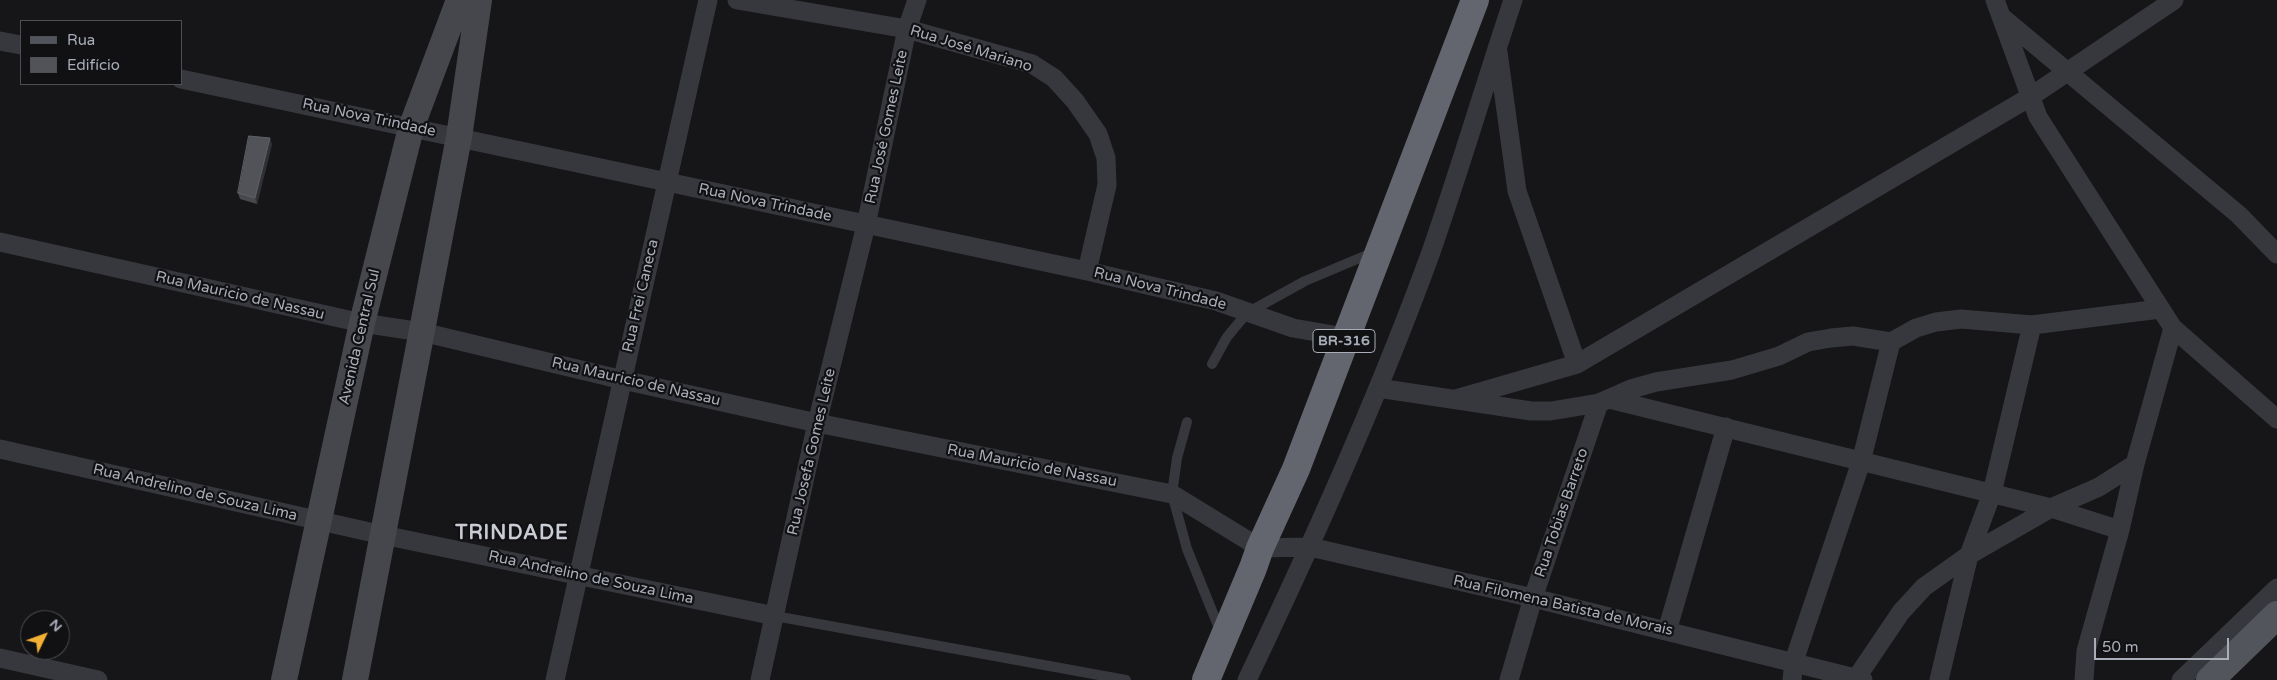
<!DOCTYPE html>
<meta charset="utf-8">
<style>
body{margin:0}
#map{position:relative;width:2277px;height:680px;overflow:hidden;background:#161618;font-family:"Varela Round",sans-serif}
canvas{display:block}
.legend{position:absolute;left:20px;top:20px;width:162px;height:65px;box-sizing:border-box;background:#111113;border:1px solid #4d4f55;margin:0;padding:6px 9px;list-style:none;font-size:15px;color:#a8adb8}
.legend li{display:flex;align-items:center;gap:10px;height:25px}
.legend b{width:25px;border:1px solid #4d4f55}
.north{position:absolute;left:20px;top:610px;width:50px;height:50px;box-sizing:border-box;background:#111113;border:1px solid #4d4f55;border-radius:50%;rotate:48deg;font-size:14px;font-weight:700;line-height:20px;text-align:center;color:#a8adb8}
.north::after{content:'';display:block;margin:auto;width:18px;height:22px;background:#f2b134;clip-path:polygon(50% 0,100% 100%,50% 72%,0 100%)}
.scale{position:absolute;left:2094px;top:638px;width:135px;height:22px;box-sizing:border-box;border:2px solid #a8adb8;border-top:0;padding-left:6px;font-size:15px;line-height:18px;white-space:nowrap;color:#a8adb8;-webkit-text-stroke:4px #111113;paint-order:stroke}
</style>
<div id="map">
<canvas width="2277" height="680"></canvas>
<ul class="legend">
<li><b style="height:6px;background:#53555c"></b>Rua</li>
<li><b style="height:14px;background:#525359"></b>Edifício</li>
</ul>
<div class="north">N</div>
<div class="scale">50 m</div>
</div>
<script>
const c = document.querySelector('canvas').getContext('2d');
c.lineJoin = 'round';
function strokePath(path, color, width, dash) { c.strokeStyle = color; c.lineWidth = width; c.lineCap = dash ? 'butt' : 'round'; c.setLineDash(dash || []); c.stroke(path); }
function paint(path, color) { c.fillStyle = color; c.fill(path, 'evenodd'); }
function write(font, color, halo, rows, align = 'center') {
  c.font = font + ' "Varela Round",sans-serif'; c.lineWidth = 4.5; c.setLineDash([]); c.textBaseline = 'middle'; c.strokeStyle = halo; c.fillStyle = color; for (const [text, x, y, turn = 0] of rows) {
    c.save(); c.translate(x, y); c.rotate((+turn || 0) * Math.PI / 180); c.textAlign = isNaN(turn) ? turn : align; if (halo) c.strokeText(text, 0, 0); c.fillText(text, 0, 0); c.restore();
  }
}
const lane = new Path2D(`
 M1212,364L1227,337L1247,313L1305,281L1374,252
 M1187,422L1177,458L1172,494L1187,549L1221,633
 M775,616L1126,680`);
const street = new Path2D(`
 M737,0L907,29L1032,64L1054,78L1075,101L1098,134L1106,158L1107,185L1087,271
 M1995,0L2038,117L2173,328L2277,419
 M2003,18L2239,215L2277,254
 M0,41L21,45
 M1498,52L1517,191L1577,364
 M181,79L1087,271L1216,301L1293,328L1345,337
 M0,242L362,323L422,332L623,380L817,423L1172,494L1260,548L1310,547L1533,598L1863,680
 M1378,388L1531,411H1551L1599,403L1631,389L1656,382L1732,370L1779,356L1808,342L1831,338L1853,336L1891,342L1916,328L1936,322L1961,319L2032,325L2160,309
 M1456,399L1577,364L2030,97L2174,0
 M1609,399L2051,508L2120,530
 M0,449L383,535L775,616
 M1667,631L1726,427
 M0,658L98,680
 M555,680L708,0
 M760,680L817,423L866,225L907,29L917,0
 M1247,680C1314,540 1378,398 1431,252C1460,169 1485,84 1513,0
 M1509,680L1533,598L1599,403
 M1792,680L1794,661L1861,462L1891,342
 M1855,680L1901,612L1924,587L1969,555L2051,508L2099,487L2135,464
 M1939,680L1969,555L1992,493L2032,325
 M2084,680L2086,651L2120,530L2135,464L2173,328
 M2181,680L2277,588`);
const secondary = new Path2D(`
 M284,680L362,323L411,128L459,0
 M355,680L459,137L479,0`);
const primary = new Path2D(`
 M2210,680L2277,615`);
const highway = new Path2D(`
 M1206,680L1253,568L1260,548L1296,469L1475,0`);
const wall = new Path2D(`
 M272,144L257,204L240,199L238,193Z`);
const shadedWall = new Path2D(`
 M270,138L272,144L257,204L255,198Z`);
const building = new Path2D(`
 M249,136L270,138L255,198L238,193Z`);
const shields = [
 [1344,341,62]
];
const shieldNames = [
 ["BR-316",1344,341]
];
const streetNames = [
 ["Rua José Mariano",971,49,17],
 ["Rua Nova Trindade",369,118,12],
 ["Rua José Gomes Leite",887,127,-78],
 ["Rua Nova Trindade",765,203,12],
 ["Rua Nova Trindade",1160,289,14],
 ["Rua Mauricio de Nassau",240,296,13],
 ["Rua Frei Caneca",641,296,-77],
 ["Avenida Central Sul",360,337,-77],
 ["Rua Mauricio de Nassau",636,382,13],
 ["Rua Josefa Gomes Leite",812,452,-77],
 ["Rua Mauricio de Nassau",1032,466,11],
 ["Rua Andrelino de Souza Lima",195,493,13],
 ["Rua Tobias Barreto",1562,513,-71],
 ["Rua Andrelino de Souza Lima",591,578,12],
 ["Rua Filomena Batista de Morais",1563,606,13]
];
const districtNames = [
 ["TRINDADE",512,534]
];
strokePath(lane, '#37383d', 10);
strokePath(street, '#37383d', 19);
strokePath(secondary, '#45474d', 26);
strokePath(primary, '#53555c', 28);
strokePath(highway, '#63666e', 28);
paint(wall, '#47494d');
paint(shadedWall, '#2f3033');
paint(building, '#525359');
strokePath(building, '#5f6168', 1);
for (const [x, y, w] of shields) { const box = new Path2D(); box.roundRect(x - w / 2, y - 11.5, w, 23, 4); c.fillStyle = '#111113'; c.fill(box); strokePath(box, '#a8adb8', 1); }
write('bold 14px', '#a8adb8', null, shieldNames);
write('15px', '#a8adb8', '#111113', streetNames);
c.letterSpacing = '1px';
write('bold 20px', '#c9ccd4', '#111113', districtNames);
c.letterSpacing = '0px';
</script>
